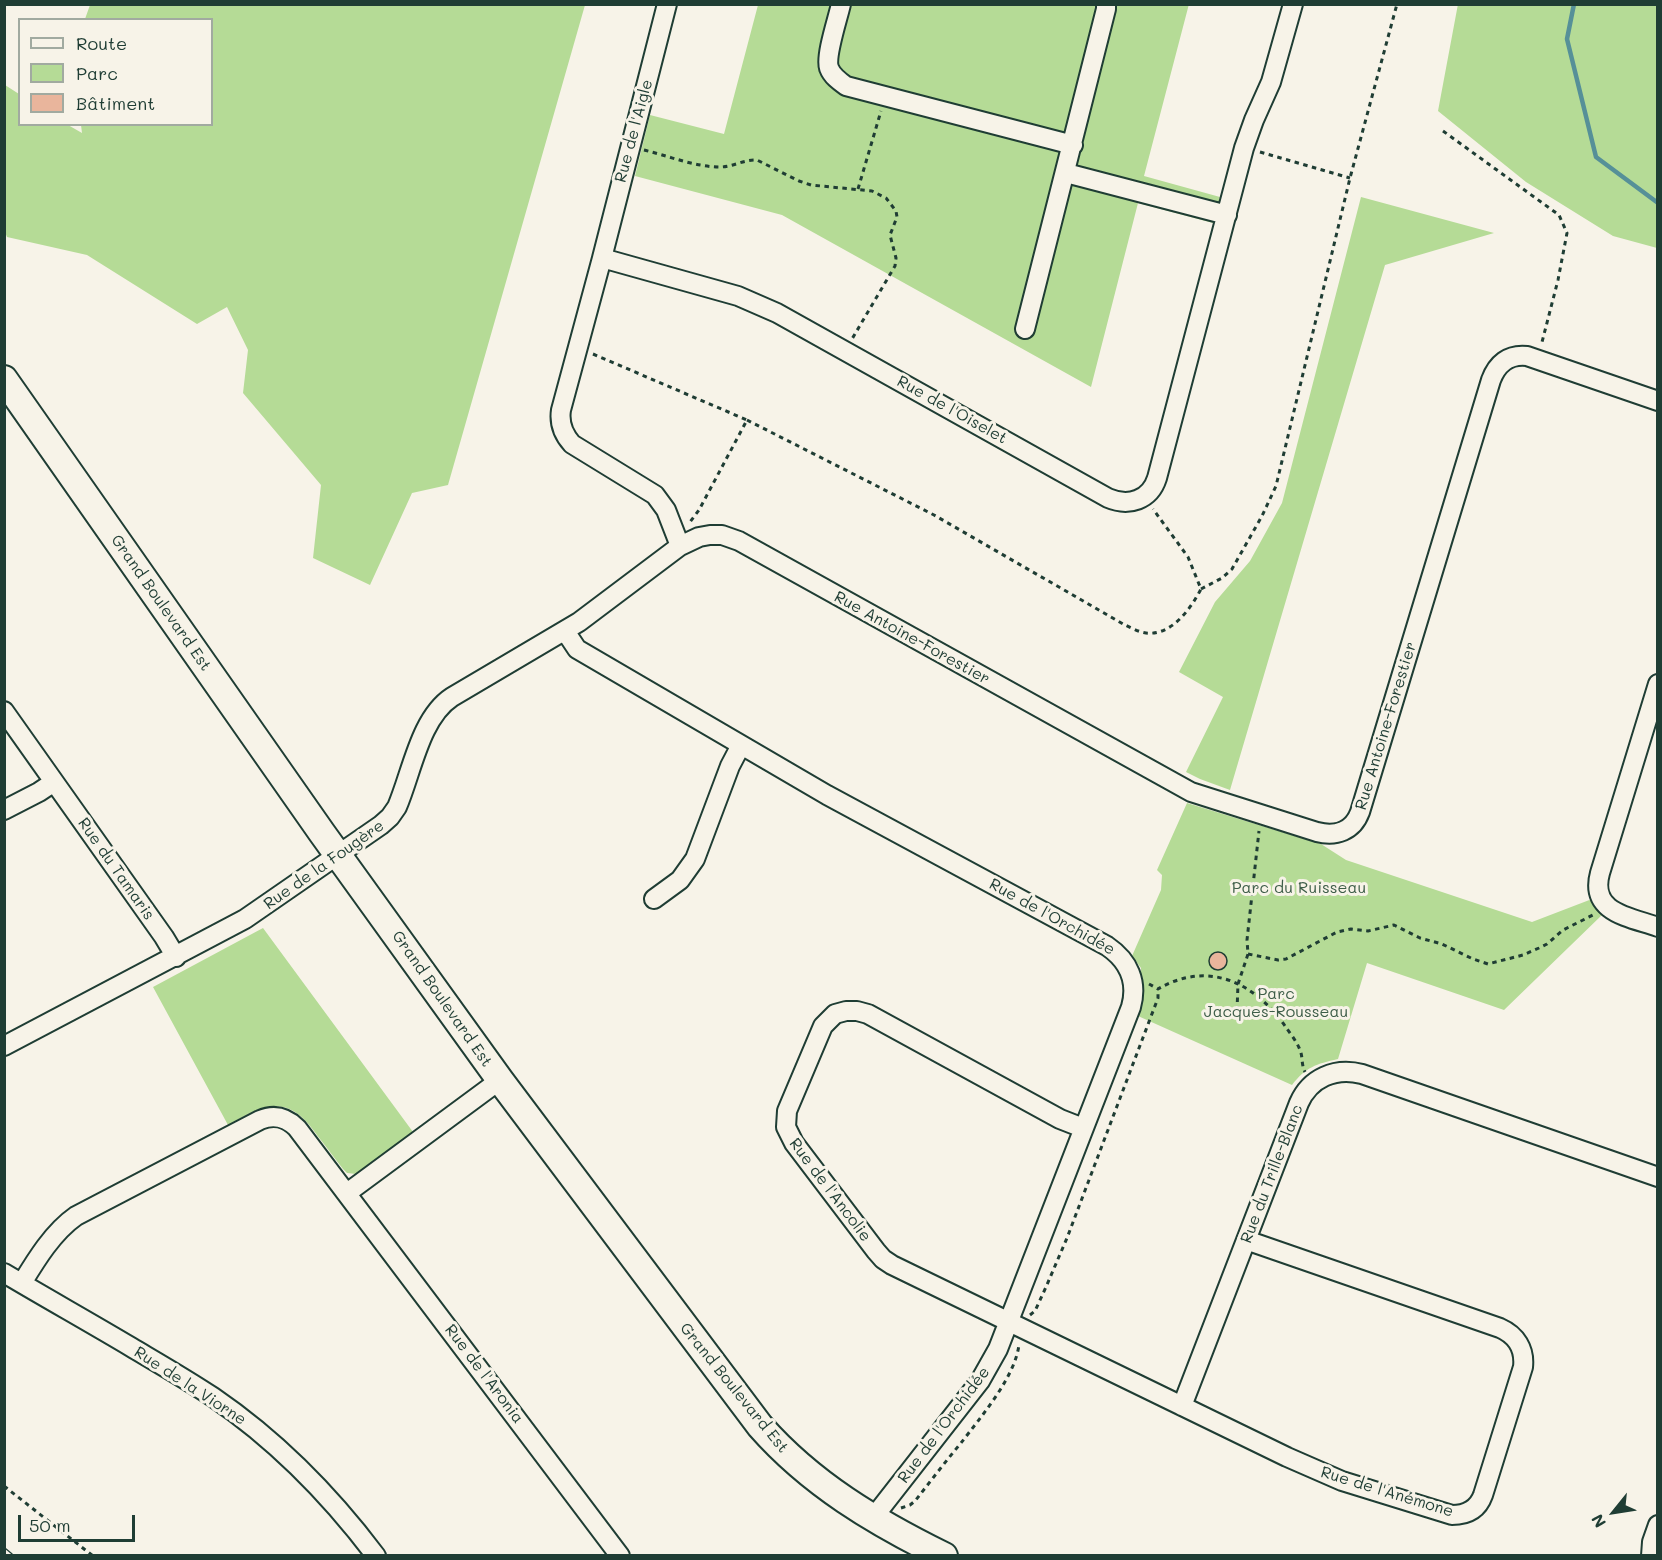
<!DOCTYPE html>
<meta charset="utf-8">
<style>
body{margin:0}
#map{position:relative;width:1662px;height:1560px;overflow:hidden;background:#f7f3e8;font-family:Mali,sans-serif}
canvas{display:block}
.frame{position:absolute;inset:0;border:6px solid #1f3d34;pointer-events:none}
.legend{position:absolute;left:18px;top:18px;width:195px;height:108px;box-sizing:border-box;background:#f7f3e8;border:2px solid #a1aaa0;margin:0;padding:8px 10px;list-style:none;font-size:18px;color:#1f3d34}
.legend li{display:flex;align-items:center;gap:12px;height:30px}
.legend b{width:30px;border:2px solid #a1aaa0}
.north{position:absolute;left:1584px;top:1482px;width:60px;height:60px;-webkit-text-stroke:4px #f7f3e8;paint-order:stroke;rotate:240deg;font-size:16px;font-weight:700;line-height:24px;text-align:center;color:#1f3d34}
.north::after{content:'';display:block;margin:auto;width:21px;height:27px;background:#1f3d34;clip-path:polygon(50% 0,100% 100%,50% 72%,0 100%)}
.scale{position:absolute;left:18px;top:1515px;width:117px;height:27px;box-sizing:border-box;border:3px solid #1f3d34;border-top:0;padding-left:8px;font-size:18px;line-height:21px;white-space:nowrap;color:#1f3d34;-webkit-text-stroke:4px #f7f3e8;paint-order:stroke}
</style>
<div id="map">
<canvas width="1662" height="1560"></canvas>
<div class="frame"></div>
<ul class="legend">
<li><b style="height:8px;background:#f7f3e8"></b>Route</li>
<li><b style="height:16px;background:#b5db96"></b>Parc</li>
<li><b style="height:16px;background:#e9b59c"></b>Bâtiment</li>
</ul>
<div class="north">N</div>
<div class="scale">50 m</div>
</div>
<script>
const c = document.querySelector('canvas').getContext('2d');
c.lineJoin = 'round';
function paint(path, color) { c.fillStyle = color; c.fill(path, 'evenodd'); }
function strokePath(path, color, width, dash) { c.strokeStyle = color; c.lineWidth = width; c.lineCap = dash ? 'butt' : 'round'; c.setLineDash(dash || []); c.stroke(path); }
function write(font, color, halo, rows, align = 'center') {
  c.font = font + ' Mali,sans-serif'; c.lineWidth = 6; c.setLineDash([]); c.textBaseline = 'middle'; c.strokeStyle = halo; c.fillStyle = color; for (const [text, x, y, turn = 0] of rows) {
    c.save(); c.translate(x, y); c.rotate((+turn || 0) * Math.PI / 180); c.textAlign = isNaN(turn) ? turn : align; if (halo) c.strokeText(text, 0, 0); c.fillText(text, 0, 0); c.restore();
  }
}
const green = new Path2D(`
 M1189,4L1144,176L1220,197L1213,223L1138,203L1091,387L782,215L635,176L650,115L724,134L758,5Z
 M1458,4L1657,5V248L1613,236L1526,182L1438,111Z
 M90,5H585L448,485L412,493L370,585L313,558L321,485L243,393L248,350L227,307L197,324L87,255L7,237L5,232V85L19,94L20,124L68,125L82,133L81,125L212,124V20L85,19Z
 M1361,197L1494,233L1385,265L1230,790L1200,779L1186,772L1223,697L1179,672L1215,602L1250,561L1282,503Z
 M1187,803L1321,844L1346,860L1532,922L1592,899L1602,915L1504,1010L1367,963L1338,1059C1316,1064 1306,1067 1292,1085L1138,1016L1141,987V968L1132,956L1161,890L1162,875L1157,870Z
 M263,928L413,1132L356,1174L347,1173L343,1169C335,1159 328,1149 320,1139C306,1120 293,1102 267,1107C253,1110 241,1118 228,1125L153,987Z`);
const stream = new Path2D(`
 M1574,4L1567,39L1596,157L1658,203`);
const building = new Path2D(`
 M1209 961a9 9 0 1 1 18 0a9 9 0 1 1-18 0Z`);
const path = new Path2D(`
 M1443,131L1559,215L1567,233L1558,280L1541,346
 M644,150C669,156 695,167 720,167C733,167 745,159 757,160L799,181L811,185L872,191L886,198L896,211L897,217L890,235L896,258L895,266L852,339
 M1260,152L1350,178
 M858,189L881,111
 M593,354L747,420L699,510L690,522
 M747,420L934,515L1123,624C1130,627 1138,632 1146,633C1172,636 1191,608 1201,589L1188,557L1153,509
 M1201,589L1222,578L1232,569L1262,516L1276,486L1350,178L1397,4
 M1248,954L1278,960L1286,959L1337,932L1351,929L1368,931L1394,925L1420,938L1442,944L1473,959L1488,964L1523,955L1539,948L1547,944L1563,930L1595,914
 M1149,984L1158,989C1208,960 1254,982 1285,1026C1290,1033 1297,1042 1300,1050C1303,1057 1301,1064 1305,1072
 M1237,1011L1238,984L1248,954L1247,940L1259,831
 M1030,1315L1035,1311L1046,1287L1067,1238L1158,998V989
 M4,1486L93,1556
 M901,1508L910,1505L915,1501C930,1482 945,1462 961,1443C980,1418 1016,1376 1019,1344`);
const street = new Path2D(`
 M841,4C838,18 825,56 829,68C832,76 839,81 846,86L1073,145
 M1066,173L1227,215
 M602,258L667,4
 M1025,329L1106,9V4
 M680,546L666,510L655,495L572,444C563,434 559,423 561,410L602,258L738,296L777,313L1108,498C1129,507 1150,500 1157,478L1244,148L1254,120L1271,82L1293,4
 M565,631L577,649L827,795L1107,946C1129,961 1138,982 1131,1007L998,1349L980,1381L873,1518
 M1658,684L1600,873C1589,913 1630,917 1658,927
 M4,711L164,937L176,957
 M4,810L39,792L54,782
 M654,899L680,880L695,859L730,766L741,745
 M4,1046L245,919L381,825L390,817L397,807C412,772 420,718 452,697L579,622L680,546L699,537L710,535H722L739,541L1191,792L1317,832C1336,837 1353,831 1360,812L1491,380C1497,364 1508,354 1527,356L1658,401
 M1083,1128L1060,1119L868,1014L857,1011H846L835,1014L823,1026L787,1111L786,1127L794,1143L876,1251L883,1259L892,1265L1287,1457L1342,1481L1452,1515C1467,1515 1478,1509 1483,1495L1523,1367C1525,1349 1516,1335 1500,1328L1246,1240
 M347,1193L500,1080
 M4,1273C46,1298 89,1322 131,1347C158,1363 186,1379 213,1397C276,1440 330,1495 376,1556
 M22,1283C36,1260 53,1232 76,1216L260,1120C274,1114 286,1117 297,1128L620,1556
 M1182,1406L1299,1103C1310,1078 1335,1067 1362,1074L1658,1177
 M1651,1556L1652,1542L1658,1525`);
const secondary = new Path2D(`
 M4,379L322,833L500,1080L760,1426C811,1484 875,1522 944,1556`);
const rail = new Path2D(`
 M4,1551L10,1556`);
const streetNames = [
 ["Rue de l'Aigle",634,131,-75],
 ["Rue de l'Oiselet",952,410,29],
 ["Grand Boulevard Est",161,603,55],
 ["Rue Antoine-Forestier",912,638,29],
 ["Rue Antoine-Forestier",1386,726,-73],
 ["Rue de la Fougère",324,865,-35],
 ["Rue du Tamaris",116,869,55],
 ["Rue de l'Orchidée",1052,917,29],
 ["Grand Boulevard Est",442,999,55],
 ["Rue du Trille-Blanc",1272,1174,-69],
 ["Rue de l'Ancolie",830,1190,53],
 ["Rue de l'Aronia",484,1374,53],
 ["Rue de la Viorne",190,1386,33],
 ["Grand Boulevard Est",734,1388,51],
 ["Rue de l'Orchidée",944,1425,-53],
 ["Rue de l'Anémone",1387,1492,17]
];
const parkNames = [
 ["Parc du Ruisseau",1299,888],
 ["Parc",1276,994],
 ["Jacques-Rousseau",1276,1012]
];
paint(green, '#b5db96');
strokePath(stream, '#569098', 4.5);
paint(building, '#e9b59c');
strokePath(building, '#1f3d34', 1.5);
strokePath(street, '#1f3d34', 22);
strokePath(secondary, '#1f3d34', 30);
strokePath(path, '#1f3d34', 3, [4.5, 4.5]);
strokePath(street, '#f7f3e8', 18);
strokePath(secondary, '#f7f3e8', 26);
strokePath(rail, '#1f3d34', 7);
strokePath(rail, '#f7f3e8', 4.5, [14]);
write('16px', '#1f3d34', '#f7f3e8', streetNames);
write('16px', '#3d5d48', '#f7f3e8', parkNames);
</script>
